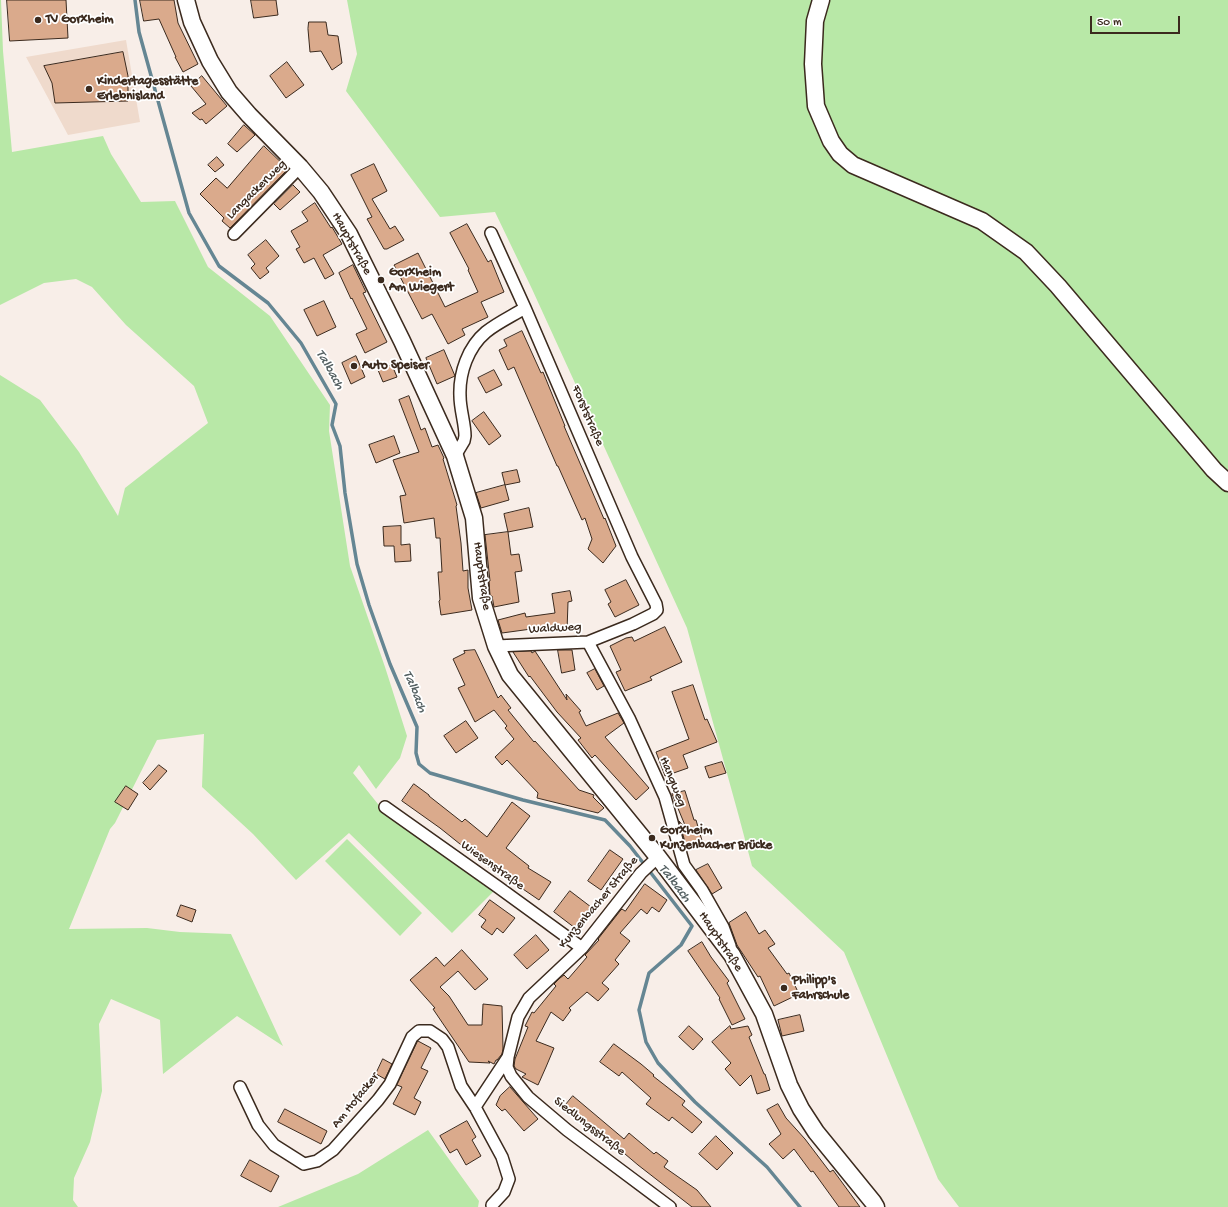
<!DOCTYPE html>
<meta charset="utf-8">
<style>
body{margin:0}
#map{position:relative;width:1228px;height:1207px;overflow:hidden;background:#f8eee8;font-family:"Gochi Hand",sans-serif}
canvas{display:block}
.scale{position:absolute;left:1090px;top:16px;width:90px;height:18px;box-sizing:border-box;border:2px solid #3b2a1e;border-top:0;padding-left:5px;font-size:12px;line-height:14px;white-space:nowrap;color:#3b2a1e;-webkit-text-stroke:3px #fff;paint-order:stroke}
</style>
<div id="map">
<canvas width="1228" height="1207"></canvas>
<div class="scale">50 m</div>
</div>
<script>
const c = document.querySelector('canvas').getContext('2d');
c.lineJoin = 'round';
function paint(path, color) { c.fillStyle = color; c.fill(path, 'evenodd'); }
function strokePath(path, color, width, dash) { c.strokeStyle = color; c.lineWidth = width; c.lineCap = dash ? 'butt' : 'round'; c.setLineDash(dash || []); c.stroke(path); }
function write(font, color, halo, rows, align = 'center') {
  c.font = font + ' "Gochi Hand",sans-serif'; c.lineWidth = 3.5; c.setLineDash([]); c.textBaseline = 'middle'; c.strokeStyle = halo; c.fillStyle = color; for (const [text, x, y, turn = 0] of rows) {
    c.save(); c.translate(x, y); c.rotate((+turn || 0) * Math.PI / 180); c.textAlign = isNaN(turn) ? turn : align; if (halo) c.strokeText(text, 0, 0); c.fillText(text, 0, 0); c.restore();
  }
}
const built = new Path2D(`
 M126,40L140,122L68,135L26,57Z`);
const green = new Path2D(`
 M0,0H1L3,51L12,152L103,136L111,154L141,202L175,201L208,267L270,316L330,405L329,431L350,566L385,667L407,736L400,758L376,789L359,765L353,773L386,814L494,891L452,933L349,833L296,880L253,834L202,787L204,734L157,740L115,823L110,829L69,929L147,928L180,932L231,934L283,1046L237,1016L163,1074L160,1020L111,999L99,1024L102,1091L90,1142L74,1178L73,1200L78,1207H0V375L40,400L79,452L118,516L125,488L208,423L194,386L126,325L92,287L76,279L44,283L0,305Z
 M347,0H1228V1207H959L938,1179L844,952L752,866L739,817L687,628L532,289L495,212L440,217L346,91L357,54Z
 M347,839L422,913L400,936L325,861Z
 M428,1130L479,1201L478,1207H278L358,1174Z`);
const stream = new Path2D(`
 M135,0L139,32L189,213L219,266L268,303L301,343L336,404L332,425L340,446L345,493L357,564L369,605L390,664L417,727L416,753L419,764L430,773L523,800L605,820L630,846L692,926L681,945L649,973L639,1010L646,1042L658,1063L695,1102L767,1167L800,1207`);
const building = new Path2D(`
 M7,0H66L68,38L10,41Z
 M140,0H174L178,23L198,64L183,72L175,57H176L159,19L144,21Z
 M251,0H276L278,15L254,18Z
 M309,22H326L328,35L338,36L342,63L332,70L321,51L310,52L308,29Z
 M123,52L128,76V101L55,103L52,83L44,66Z
 M287,62L304,85L286,98L270,76Z
 M202,76L227,106L206,124L202,119L200,120L192,113L206,104L191,86Z
 M244,125L255,135L237,152L228,144Z
 M264,146L288,169L230,228L222,221L224,218L200,194L216,178L227,188Z
 M217,157L224,165L215,172L208,165Z
 M374,164L387,191L372,199L390,229L395,226L404,240L387,249H384L367,219L372,217L351,175Z
 M293,185L300,192L280,210L274,204Z
 M315,203L331,228L332,227L342,244L323,255L334,274L325,279L314,258L304,263L296,249L300,247L291,231L308,221L302,212Z
 M467,224L488,262L491,260L504,292L481,302L488,317L462,329L465,335L448,344L432,314L422,319L394,265L418,253L445,307L478,292L468,270L469,269L450,233Z
 M266,240L279,256L266,268L269,272L260,279L251,268L255,264L248,255Z
 M353,265L366,292L363,293L387,342L365,353L356,334L367,329L352,298L351,299L339,273Z
 M324,301L336,327L317,336L304,310Z
 M522,331L541,373L543,372L565,426H564L604,519L605,518L616,546L603,563L588,549L592,539L585,518L582,520L558,466H557L514,367L508,370L499,350L507,346L504,340Z
 M444,350L455,376L437,384L426,358Z
 M356,356L365,377L351,384L342,363Z
 M392,365L397,377L383,382L378,370Z
 M494,370L502,385L486,393L478,378Z
 M409,396L421,430L425,428L432,447L438,445L444,458L443,459L457,505L456,506L461,543L463,571L468,570V588L472,610L441,615L439,601L440,600L438,572H442L440,538H436L434,518L404,523L400,496L406,495L393,460L419,452L399,400Z
 M484,412L501,436L489,445L472,421Z
 M394,436L400,453L376,463L369,445Z
 M517,470L520,482L505,485L502,473Z
 M505,485L509,500L481,508L476,493Z
 M529,508L533,527L508,532L504,514Z
 M401,526V545L410,544L411,561L395,562L394,546H384L383,527Z
 M508,532L511,555L519,554L522,571L515,572L519,602L494,607L492,596H490L489,581H490L485,535Z
 M626,580L639,605L615,617L608,604L611,602L605,590Z
 M570,591L572,601L568,602L567,631H546V627L502,633L498,620L525,613L526,617L555,613L552,594Z
 M665,627L682,662L650,677L652,680L625,691L616,672L621,670L610,646L626,638L632,637L634,641Z
 M475,650L498,698L501,695L511,708L508,710L534,742L535,741L579,790L594,795L593,797L604,808L598,813L537,798L538,793L507,760L502,765L495,757L514,739L505,728L507,726L494,710L475,722L458,688L465,685L453,659L465,653L464,651Z
 M558,650H572L575,670L562,673Z
 M531,651L532,653L535,651L567,700L566,694L581,711L579,712L586,726L618,713L624,723L605,737L649,788L636,800L595,755L592,758L578,740L581,738L557,712L530,676L529,677L513,652Z
 M595,669L604,686L597,690L587,673Z
 M693,685L705,720L707,719L717,742L683,755L688,768L665,776L656,752L689,739L672,692Z
 M466,721L478,738L456,753L444,736Z
 M722,762L726,773L709,778L705,767Z
 M159,765L167,771L150,790L143,783Z
 M414,784L429,795V796L462,822L465,819L487,837L512,802L530,816L506,848L529,866L528,868L551,882L539,900L520,887L492,865L490,868L440,828L402,801Z
 M126,786L138,794L128,810L115,802Z
 M685,791L694,820H696L703,844L687,849L679,821L687,830L672,794Z
 M610,850L623,859L601,890L588,881Z
 M708,864L722,888L712,894L696,870Z
 M645,884L667,900L659,912L652,907L647,914L641,909L620,933L630,941L615,960L619,964L602,983L609,989L598,1001L587,992L569,1008L571,1010L563,1021L551,1012L536,1041L554,1048L546,1067L538,1085L522,1077L526,1074L516,1069L514,1066L515,1059L528,1027L525,1026L532,1012L534,1013L556,986L554,984L560,978L564,975L568,979L587,957L585,955L599,940L598,939L620,911L622,909L625,911Z
 M570,891L591,907L575,928L554,912Z
 M490,900L515,918L503,933L497,928L492,935L481,927L486,920L479,915Z
 M181,905L196,910L192,922L177,916Z
 M746,912L759,934L765,930L775,944L768,948L787,974L789,973L799,994L774,1006L760,976L758,977L737,945L729,923Z
 M536,935L549,950L527,969L514,955Z
 M702,942L711,957L729,981L727,983L745,1019L732,1025L719,999L720,998L688,951Z
 M462,950L488,979L475,990L458,971L440,987L449,996L468,1025H482L483,1004L502,1006L503,1049L502,1054L497,1060H496L494,1064L488,1061L490,1063L469,1062L433,1009L435,1008L410,980L436,957L444,966Z
 M800,1015L804,1031L782,1036L778,1020Z
 M689,1026L703,1039L693,1050L679,1037Z
 M730,1026L731,1029L748,1026L752,1035L749,1037L764,1074H765L770,1090L757,1094L751,1075L740,1086L725,1069L731,1063L712,1042Z
 M418,1041L431,1048L421,1068L428,1071L414,1098L421,1102L415,1115L393,1104L402,1087L397,1085Z
 M614,1044L641,1064L654,1075L653,1076L685,1101L682,1105L702,1122L692,1133L672,1117L669,1121L646,1104L651,1098L622,1072L619,1076L600,1062Z
 M383,1059L392,1064L385,1079L376,1074Z
 M510,1087L538,1119L524,1131L505,1109L502,1111L496,1105L500,1096Z
 M573,1096L624,1139L629,1133L654,1154L656,1152L668,1161L664,1167L697,1190L711,1207H692L638,1165L605,1137L604,1138L579,1117L578,1118L564,1107Z
 M778,1104L786,1118L805,1139L830,1172L833,1170L860,1207H839L813,1171L811,1172L794,1149L783,1159L769,1144L781,1134L767,1110Z
 M285,1109L327,1131L321,1144L278,1122Z
 M467,1121L476,1137L472,1140L481,1156L466,1165L457,1149L450,1153L440,1136Z
 M716,1136L733,1153L717,1170L699,1154Z
 M250,1160L279,1176L271,1192L241,1176Z`);
const street = new Path2D(`
 M491,233L525,308L632,557L656,604L657,610L653,614L633,624L588,642L496,646
 M234,234L300,167
 M455,456L464,441L465,436C465,423 460,410 460,396C459,373 468,347 486,332C497,323 512,316 525,308
 M588,642L629,718L665,797L684,865L702,890L723,927L730,946
 M385,807L498,887L582,948
 M508,1057L507,1067L511,1076L528,1097L567,1130L670,1207
 M240,1087L258,1125L274,1145L304,1164L317,1161L333,1150L378,1100L390,1084L412,1037L419,1031H430L442,1039L448,1047L461,1086L475,1107L502,1157L509,1179L504,1192L492,1205
 M475,1107L508,1057L518,1017L529,998L582,948L641,873L658,857`);
const secondary = new Path2D(`
 M186,0L192,22L210,61L229,92L249,115L300,167L321,192L349,234L402,341L455,456L474,518L481,598L496,646L510,675L658,857L732,955L764,1014L789,1085L801,1109L816,1132L873,1202L876,1207
 M821,0L815,21L813,64L816,106L831,141L840,154L853,165L982,221L1026,252L1058,286L1214,470L1228,483`);
const markers = [
 [38,20,4,"#3b2a1e"],
 [89,89,4,"#3b2a1e"],
 [381,280,4,"#3b2a1e"],
 [354,366,4,"#3b2a1e"],
 [652,838,4,"#3b2a1e"],
 [784,988,4,"#3b2a1e"]
];
const poiNames = [
 ["TV Gorxheim",46,20],
 ["Kindertagesstätte",97,82],
 ["Erlebnisland",97,97],
 ["Gorxheim",389,273],
 ["Am Wiegert",389,288],
 ["Auto Speiser",362,366],
 ["Gorxheim",660,831],
 ["Kunzenbacher Brücke",660,846],
 ["Philipp's",792,981],
 ["Fahrschule",792,996]
];
const streetNames = [
 ["Langackerweg",257,190,-45],
 ["Hauptstraße",351,244,61],
 ["Forststraße",587,416,67],
 ["Hauptstraße",481,576,82],
 ["Waldweg",555,629,-3],
 ["Hangweg",672,782,68],
 ["Wiesenstraße",492,866,36],
 ["Kunzenbacher Straße",599,903,-50],
 ["Hauptstraße",720,942,56],
 ["Am Hofacker",356,1101,-51],
 ["Siedlungsstraße",589,1127,38]
];
const waterNames = [
 ["Talbach",329,370,60],
 ["Talbach",414,692,68],
 ["Talbach",674,884,52]
];
paint(built, '#efdacc');
paint(green, '#b8e8a7');
strokePath(stream, '#658693', 3.5);
paint(building, '#daaa8c');
strokePath(building, '#3b2a1e', 1);
strokePath(street, '#3b2a1e', 14);
strokePath(secondary, '#3b2a1e', 19);
strokePath(street, '#fff', 11);
strokePath(secondary, '#fff', 16);
for (const [x, y, r, color] of markers) { const dot = new Path2D(); dot.arc(x, y, r, 0, 2 * Math.PI); c.fillStyle = color; c.fill(dot); strokePath(dot, '#fff', 1.5); }
write('bold 13px', '#3b2a1e', '#fff', poiNames, 'left');
write('13px', '#3b2a1e', '#fff', streetNames);
write('italic 14px', '#546062', '#fff', waterNames);
</script>
